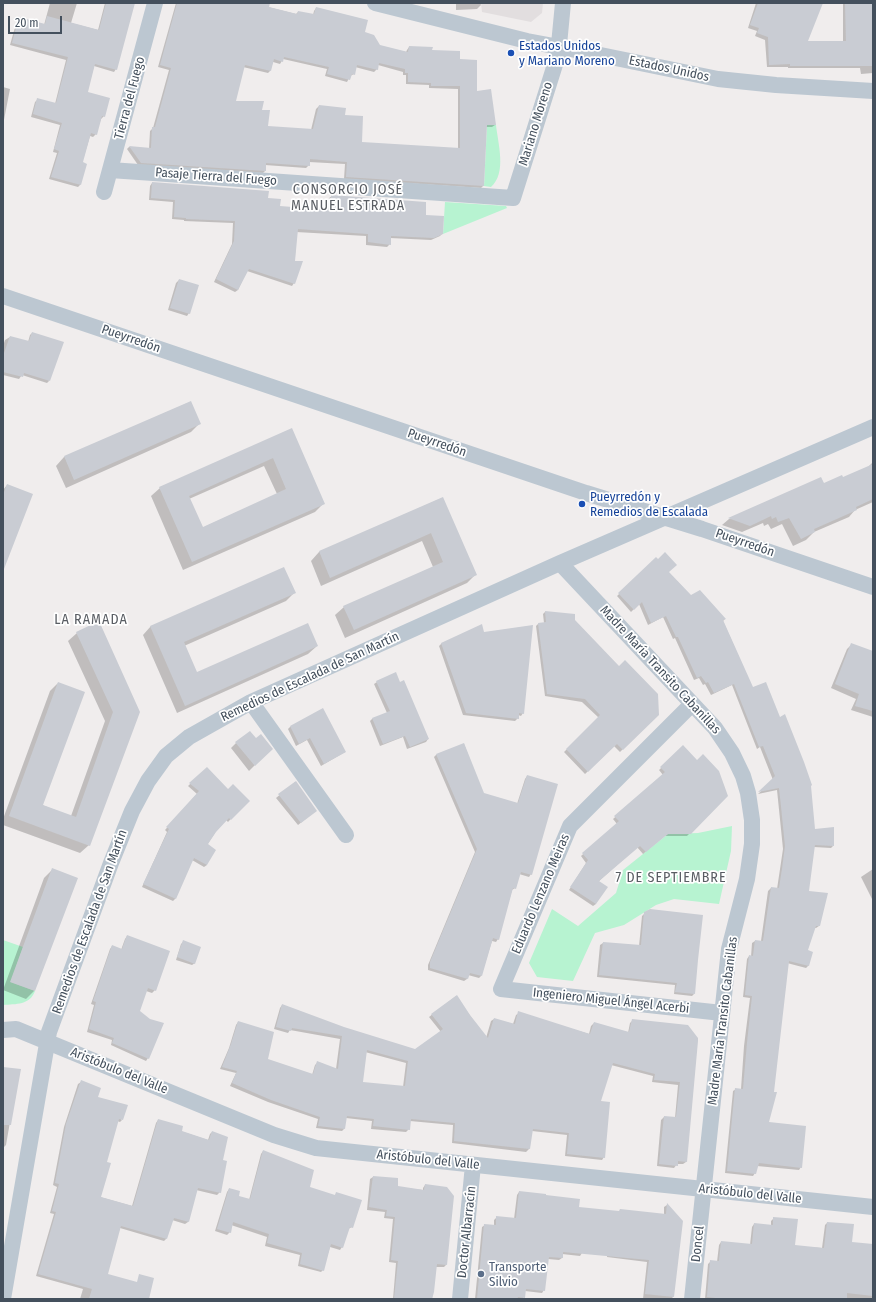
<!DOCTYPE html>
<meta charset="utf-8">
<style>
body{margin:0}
#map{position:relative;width:876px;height:1302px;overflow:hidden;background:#f0eded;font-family:"Fira Sans Condensed",sans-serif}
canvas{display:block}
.frame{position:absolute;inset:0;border:4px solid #44505d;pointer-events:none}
.scale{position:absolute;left:8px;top:16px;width:54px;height:18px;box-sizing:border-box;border:2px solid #44505d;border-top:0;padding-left:5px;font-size:12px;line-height:14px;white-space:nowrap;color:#44505d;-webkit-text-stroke:3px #fff;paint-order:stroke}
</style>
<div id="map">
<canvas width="876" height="1302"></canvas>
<div class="frame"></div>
<div class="scale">20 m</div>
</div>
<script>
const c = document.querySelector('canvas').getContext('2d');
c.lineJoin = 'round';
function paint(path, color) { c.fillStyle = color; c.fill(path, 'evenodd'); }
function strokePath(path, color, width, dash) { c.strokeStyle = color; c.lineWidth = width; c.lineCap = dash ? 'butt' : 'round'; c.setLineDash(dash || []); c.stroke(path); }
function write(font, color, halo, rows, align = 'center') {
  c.font = font + ' "Fira Sans Condensed",sans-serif'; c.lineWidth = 3.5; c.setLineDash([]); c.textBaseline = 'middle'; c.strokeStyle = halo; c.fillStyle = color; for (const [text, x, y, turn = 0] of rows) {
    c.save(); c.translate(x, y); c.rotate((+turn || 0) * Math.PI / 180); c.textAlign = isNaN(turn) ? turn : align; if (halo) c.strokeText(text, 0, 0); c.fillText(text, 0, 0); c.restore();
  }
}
const education = new Path2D(`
 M481,3H543L542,13L531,22L482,12Z`);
const green = new Path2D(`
 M487,125H496C498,144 507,173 491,187L484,186Z
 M445,202L506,206L507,208L443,234Z
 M732,826L731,851L719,904L674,899L656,905L624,925L595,933L573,981L537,977L529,963L552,909L578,926L616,893L623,870L668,834L698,833Z
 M3,940L23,947L11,982L35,991C30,1005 16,1004 3,1005Z`);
const shadow = new Path2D(`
 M50,3H77L71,23L98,30L105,3H134L116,69L114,72L94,66L87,92L104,116L101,119L96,134L93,137L90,136L82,163L86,164L80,185L78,187L49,179L57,153L53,152L60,125L31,117L35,102L38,99L55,104L66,60L10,45L17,20L19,18L44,25Z
 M176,3H269L268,7L296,14L298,12L313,15L314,11L316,8L364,32L379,46L406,52L407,50L409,47L431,51L459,60L495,125L492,127H486L483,186L481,188L344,179L345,164L309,162V165L306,168L265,165V171L263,173L138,165L127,149L129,147L149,149L150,131L153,128L169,70L158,67ZM283,59L327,69L325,76L347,82L350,76L354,74L355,67L374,72L377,69L378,65L403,72V75H406V84L429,85V88L458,89V149L360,143L344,116L319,106L316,109L311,130L267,127L260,111L234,102L243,67L268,73L270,71L273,62L280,64Z
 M456,3H480L481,5L477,9L456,10Z
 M756,3H822L807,42H843V3H873V73L861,74L860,68H788V67H767L765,40L755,36L757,31L748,28Z
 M3,87L10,89L3,125Z
 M152,183L267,199L279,207L316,210V205L319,203L329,204V198L332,196L425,216L442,234L440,236L431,240L390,238V244L387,247L366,245V236L296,232L294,283L292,286L247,271L238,290L235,292L214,282L232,244L233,223L184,221V220L172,219L173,202L149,200L150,186Z
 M179,280L189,313L187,316L168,310L176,283Z
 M32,333L49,381L47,383L22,375L19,379L3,375V346L5,340L10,337L28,342L30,335Z
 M190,402L199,424L191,432L66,488L56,466L64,457Z
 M291,430L323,504L315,512L183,570L151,496L160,488ZM264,466L277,494L202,528L189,499Z
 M873,462V502L855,510L849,517L814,532L806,540L793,546L782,524L771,529L768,524L764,526L763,523L742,532L722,525L729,519L821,478L824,485L842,479L867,468Z
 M7,485L31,494L3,570V490Z
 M442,498L476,574L467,583L345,638L335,615L344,607L433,567L422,541L321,586L311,561L319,552Z
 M656,559L691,596L725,619L723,621L815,830L833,846L831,848L814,847L808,892L819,926L816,928H814L806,951L809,965L806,968L787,963L768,1123L801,1167L799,1170L757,1166L755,1173L753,1176L725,1173L733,1091L736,1089H741L744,1046L750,998L743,997L747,959L749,956L751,957L752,943L755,941H761L768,891L771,888L777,889L783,849L777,790L758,794L773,780L760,747L757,749L732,685L711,695L705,684L703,685L699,678L694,680L675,638L673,639L663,617L648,625L639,604L631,612L617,596Z
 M294,593L286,601L184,646L196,673L317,646L308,654L177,713L143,635L151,626Z
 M545,612L574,615V620L658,714L620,752L614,746L585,774L564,752L599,718L582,702L545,696L536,626L538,624L544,623L543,614Z
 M77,633L139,712L89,845L80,853L3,825V819L50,691L58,683L42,805L71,816L105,721L68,641Z
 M483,633L523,713L521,716L518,715V718L515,721L463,715L439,646L442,643Z
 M852,644L873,652V717L851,710L856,699L831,688L847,649Z
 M377,682L428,739L426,742L407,749L403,737L380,746L370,721L372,719L387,713L374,684Z
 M322,710L345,752L321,766L307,740L296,746L288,729L290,727Z
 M236,743L271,749L249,771L231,748Z
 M464,744L483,794L517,804L525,779L527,776L531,874L529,877L519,874L515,888L512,890L498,939L496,942L492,941L481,976L479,978L468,975L467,979L464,981L428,970V965L475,852L434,757L436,755Z
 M683,747L727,796L687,836H664L643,854L637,847L598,882L596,904L593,906L569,890L586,863L581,856L617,824L613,819L663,775L659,770Z
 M207,768L228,790L248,801L228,822L226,820L216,831L207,845V865L204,867L192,860L175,899L173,901L142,887L167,832L165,830L197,794L188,786Z
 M295,782L313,813L298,825L276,798Z
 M873,869V901L861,877Z
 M52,870L76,878L34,991L26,999L3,990L44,878Z
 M645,913L694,994L692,996L674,994L675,985L597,977L600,945L603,943L639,946L642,916Z
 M127,936L155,990L152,993L146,991L138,1011L148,1058L146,1061L111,1045L112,1040L87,1032L94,1005L91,1004L110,949L112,946L121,950L125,939Z
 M184,941L195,963L192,965L176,960L181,944Z
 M456,996L486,1038L491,1021L494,1019L513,1024L516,1015L519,1013L589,1034L591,1026L594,1023L628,1033L630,1023L633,1020L687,1026L686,1162L683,1164H677L674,1168L657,1166L661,1120L664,1117L675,1118L678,1085L652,1082L653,1076L611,1065L600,1102L604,1157L602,1160L565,1156L567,1135L532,1131L529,1149L526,1152L452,1143L453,1125L410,1121L409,1129L406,1132L371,1129L372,1121L346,1118L344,1129L342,1131L316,1128L318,1119L268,1102L230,1086L236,1073L220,1069L229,1048L236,1025L238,1022L266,1060L312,1075L315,1065L318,1062L336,1069L340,1039L290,1030L288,1033L274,1029L280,1008L282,1005L343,1028L415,1050L441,1032L429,1017ZM365,1052L406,1063L403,1087L362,1083Z
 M3,1068L19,1070L6,1145L3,1148Z
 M81,1082L122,1120L120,1122L117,1121L106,1163L100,1197L132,1206L156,1123L158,1120L180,1131L208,1140L210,1134L212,1132L222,1161L220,1192L217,1195L196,1190L188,1222L185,1224L172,1220L166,1239L164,1241L120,1228L106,1275L120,1299H80L83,1289L36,1276L54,1214L50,1213L57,1187L53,1185L64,1127L78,1084Z
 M263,1151L308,1188L334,1196L337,1193L352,1227L348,1229L342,1247L340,1250L330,1247L323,1270L321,1272L298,1266L300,1255L265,1246L267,1237L231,1225L230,1232L227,1235L215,1231L227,1192L229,1189L238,1197L249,1200L261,1154Z
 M373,1177L396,1187L423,1190V1188L425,1185L446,1265L444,1267H435L432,1299H393L396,1263L389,1262L393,1219L384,1218L385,1212L367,1210L370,1179Z
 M519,1192L582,1253L580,1256L562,1254V1258L559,1260L548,1259L544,1290L542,1293L525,1291L524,1297L522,1299H475L482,1227L485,1225L494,1226V1220L497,1217L514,1219L517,1195Z
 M667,1205L682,1222L673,1297L671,1299H643L647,1262L607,1257L610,1214H664V1207Z
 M774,1218L794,1246L822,1248L825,1225L827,1223L851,1243L873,1245V1299H705L708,1264L711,1261L717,1262L719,1245L721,1242L750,1245L752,1227L754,1224L771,1226V1221Z`);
const building = new Path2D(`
 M106,3H135L117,70L95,64L88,92L110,98L105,117L102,116L97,135L91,133L83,162L87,164L81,185L51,177L59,151L54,149L62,123L33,114L37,98L56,103L68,57L12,43L19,17L45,24L47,16L99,30Z
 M177,3H270L269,7L297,14L298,11L314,14L316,7L368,20L365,32L374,35L380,45L408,52L409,46L433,47L432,50L460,51V59L477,60V91L491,89L496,125H487L484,186L346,177L347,162L310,159V166L266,163V171L141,163L129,146L151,148L152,127H155L171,68L160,65ZM284,57L329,67L327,74L350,80L352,74L355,75L357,65L378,70L379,63L405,69V73H408V82L431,83V86H460V148L362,142L363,116L345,115L346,108L319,105L313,129L268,126L270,110H262L264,101H236L245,65L271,71L274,59L283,62Z
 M758,3H823L808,41H846L845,3H873V66H790V64L769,65L768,37L757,33L759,28L750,25Z
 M152,182L269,191L268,198L281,199L280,206L318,209L319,202L331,203V195L426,202V215L444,216L443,234L434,238L391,236V245L368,242V234L298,229L295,261H303L295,284L249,269L238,290L216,279L234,241L235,221L186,219V218L174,217L175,200L151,198Z
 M179,279L199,285L190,314L170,308Z
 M32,332L64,342L50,381L24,373L23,377L3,372V356L10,336L29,341Z
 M191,401L201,424L74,480L64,456Z
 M292,428L325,504L192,562L159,487ZM273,458L286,489L203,527L189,496Z
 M873,464V499L856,507L857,510L814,529L815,532L801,539L789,518L778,522L776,517L772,519L771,516L750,526L728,518L821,477L824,483L842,475L843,477Z
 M7,484L33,494L4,569H3V495Z
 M443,497L477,575L354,630L343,606L443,562L431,533L330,578L319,551Z
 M665,552L677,565L669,572L691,595L700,590L726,619L723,620L753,687L766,682L780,717L785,714L804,762L812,785L811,786L815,829L834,827V846L815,845L809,891L828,893L820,926H816L808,950L813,952L809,966L789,961L774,1092H777L769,1122L806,1126L802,1168L759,1163L756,1174L727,1171L735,1088L743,1089L747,1043L752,996L745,995L749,955L753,956L755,940L763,941L771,887L779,888L782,869L785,846L781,806L779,788L758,792L775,776L763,746L759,747L734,684L714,693L708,682L706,683L701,676L697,678L678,637H676L666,616L651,623L642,602L634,610L618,593L656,557L658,559Z
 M284,567L296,593L184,642L197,672L308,623L318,646L185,706L150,626Z
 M545,611L575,614V620L619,666L625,660L658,694L659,715L623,750L617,744L588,772L566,749L600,715L585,699L547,694L538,623L546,622Z
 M99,621L140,712L90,846L9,816L58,682L85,692L43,805L76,817L113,712L76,632Z
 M482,624L484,632L533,625L524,714L519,713V719L466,713L441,643Z
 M851,643L873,651V711L855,706L859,694L835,684Z
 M396,672L400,682L404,680L429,739L410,747L405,736L383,744L372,718L390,711L376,681Z
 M323,708L346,752L324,764L310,738L299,744L290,726Z
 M250,731L256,738L261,734L273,749L255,766L235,742Z
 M464,743L484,793L518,803L527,775L558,784L532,875L521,872L516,889L513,888L499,940L493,938L482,976L470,973L468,979L430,968V962L477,849L436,754Z
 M683,745L697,760L703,754L719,771L728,796L691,834H668L646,852L640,846L599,881L608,887L596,904L570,887L588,860L582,853L619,821L614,816L665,772L660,767Z
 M207,767L228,789L233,784L250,801L231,820L229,818L216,832L208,844L216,850L207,865L194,858L176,899L143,884L169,829L166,827L199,791L189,783Z
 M296,781L317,811L301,823L278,794Z
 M52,868L78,878L35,991L10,982Z
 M650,909L703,915L698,960L695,994L675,992L677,983L599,975L603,942L641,945L644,912Z
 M127,935L170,951L156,991L148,988L140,1011L150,1019L164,1023L149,1059L112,1043L114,1038L89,1029L96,1002L93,1001L112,945L122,949Z
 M183,940L201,947L195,964L177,957Z
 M457,995L470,1015L488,1038L494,1018L515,1024L518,1011L590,1034L594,1022L629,1032L632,1019L688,1025L698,1038V1041L687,1162L678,1161V1166L659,1164L664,1116L676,1117L680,1082L654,1080L655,1074L613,1063L601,1101L610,1102L605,1158L567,1154L569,1133L533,1129L530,1149L454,1141L455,1123L411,1119L410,1130L373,1126L374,1119L347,1116L345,1129L318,1126L320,1117L271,1100L232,1083L237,1071L222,1067L231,1044L238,1021L274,1032L268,1059L313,1074L317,1061L338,1069L342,1036L292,1028L291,1031L276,1027L282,1004L344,1027L415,1049L443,1029L431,1014ZM367,1050L408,1061L405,1086L363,1082Z
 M3,1067L21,1069L11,1125H3Z
 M81,1080L101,1088L98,1097L128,1105L123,1120L119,1119L107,1162L111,1163L101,1197L133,1206L158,1119L183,1126L182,1131L209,1140L212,1131L228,1137L223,1160L227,1161L221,1193L198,1188L189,1222L174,1218L167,1239L121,1226L108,1274L137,1282L139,1274L154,1278L149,1299H89L92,1289L38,1274L56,1212L52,1211L59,1184L55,1183L66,1124Z
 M263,1150L314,1170L310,1187L335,1195L336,1192L362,1200L353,1228L350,1227L343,1248L331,1244L324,1271L300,1264L302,1253L267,1243L269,1234L233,1222L231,1233L217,1229L229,1188L240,1191L239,1196L250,1199Z
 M373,1176L398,1178V1186L424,1190L425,1184L447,1187L454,1196L447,1265L437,1264L434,1292L432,1299H394L398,1261L391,1260L395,1217L386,1216L387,1210L369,1207Z
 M519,1191L546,1194V1195L580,1199L579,1207L619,1211L620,1209L666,1214L667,1203L683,1221L674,1297L645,1294L649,1260L563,1252V1258L549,1257L545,1291L526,1289L525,1298L518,1297L517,1299H477L484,1224L496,1225V1216L516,1218Z
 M773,1217L798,1219L795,1245L824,1248L827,1222L854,1224L852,1242L873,1244V1296L847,1293V1299H725L707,1297L710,1260L719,1261L721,1241L752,1244L754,1223L773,1225Z`);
const minor = new Path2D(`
 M375,3L527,41L586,52L718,79L776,85L873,91
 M110,170L513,198L558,55L563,3
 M104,192L155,3
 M3,296L586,493L702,529L873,587
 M560,563L715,728L732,753L743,776L748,793L752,820V844L747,879L729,949L692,1299
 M251,702L346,835
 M692,704L570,826L501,989L722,1013
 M3,1030L16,1029L274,1135L316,1148L873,1207
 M3,1299L49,1032L111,863L132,811L148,781L166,756L189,737L251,702L560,563L873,427
 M460,1299L473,1165`);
const markers = [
 [511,53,4,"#1a4fb4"],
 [582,504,4,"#1a4fb4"],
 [481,1274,4,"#5c6f8a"]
];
const transitNames = [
 ["Estados Unidos",519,46],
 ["y Mariano Moreno",519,61],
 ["Pueyrredón y",590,497],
 ["Remedios de Escalada",590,512]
];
const streetNames = [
 ["Estados Unidos",669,69,12],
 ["Tierra del Fuego",130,98,-75],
 ["Mariano Moreno",536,124,-73],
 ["Pasaje Tierra del Fuego",216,177,4],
 ["Pueyrredón",131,339,19],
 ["Pueyrredón",437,443,19],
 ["Pueyrredón",745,543,19],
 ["Madre María Transito Cabanillas",660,670,47],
 ["Remedios de Escalada de San Martín",310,677,-25],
 ["Eduardo Lenzano Meiras",541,894,-67],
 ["Remedios de Escalada de San Martín",90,922,-70],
 ["Ingeniero Miguel Ángel Acerbi",611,1001,6],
 ["Madre María Transito Cabanillas",723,1021,-83],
 ["Aristóbulo del Valle",119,1071,22],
 ["Aristóbulo del Valle",428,1160,6],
 ["Aristóbulo del Valle",750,1194,6],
 ["Doctor Albarracín",467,1232,-84],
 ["Doncel",698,1244,-84]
];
const serviceNames = [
 ["Transporte",489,1267],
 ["Silvio",489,1282]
];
const neighbourhoodNames = [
 ["CONSORCIO JOSÉ",348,190],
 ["MANUEL ESTRADA",348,206],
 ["LA RAMADA",91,620],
 ["7 DE SEPTIEMBRE",671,878]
];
paint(education, '#e2dedf');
paint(green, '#b7f3d1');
paint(shadow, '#0003');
paint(building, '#c9ccd3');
strokePath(minor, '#bcc7d1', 16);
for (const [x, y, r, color] of markers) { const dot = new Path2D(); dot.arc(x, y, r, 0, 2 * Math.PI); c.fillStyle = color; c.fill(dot); strokePath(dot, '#fff', 1.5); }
write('13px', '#164399', '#fff', transitNames, 'left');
write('13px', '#44505d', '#fff', streetNames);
write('13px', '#4e5e75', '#fff', serviceNames, 'left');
c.letterSpacing = '1px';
write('14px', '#595d63', '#fff', neighbourhoodNames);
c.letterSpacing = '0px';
</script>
